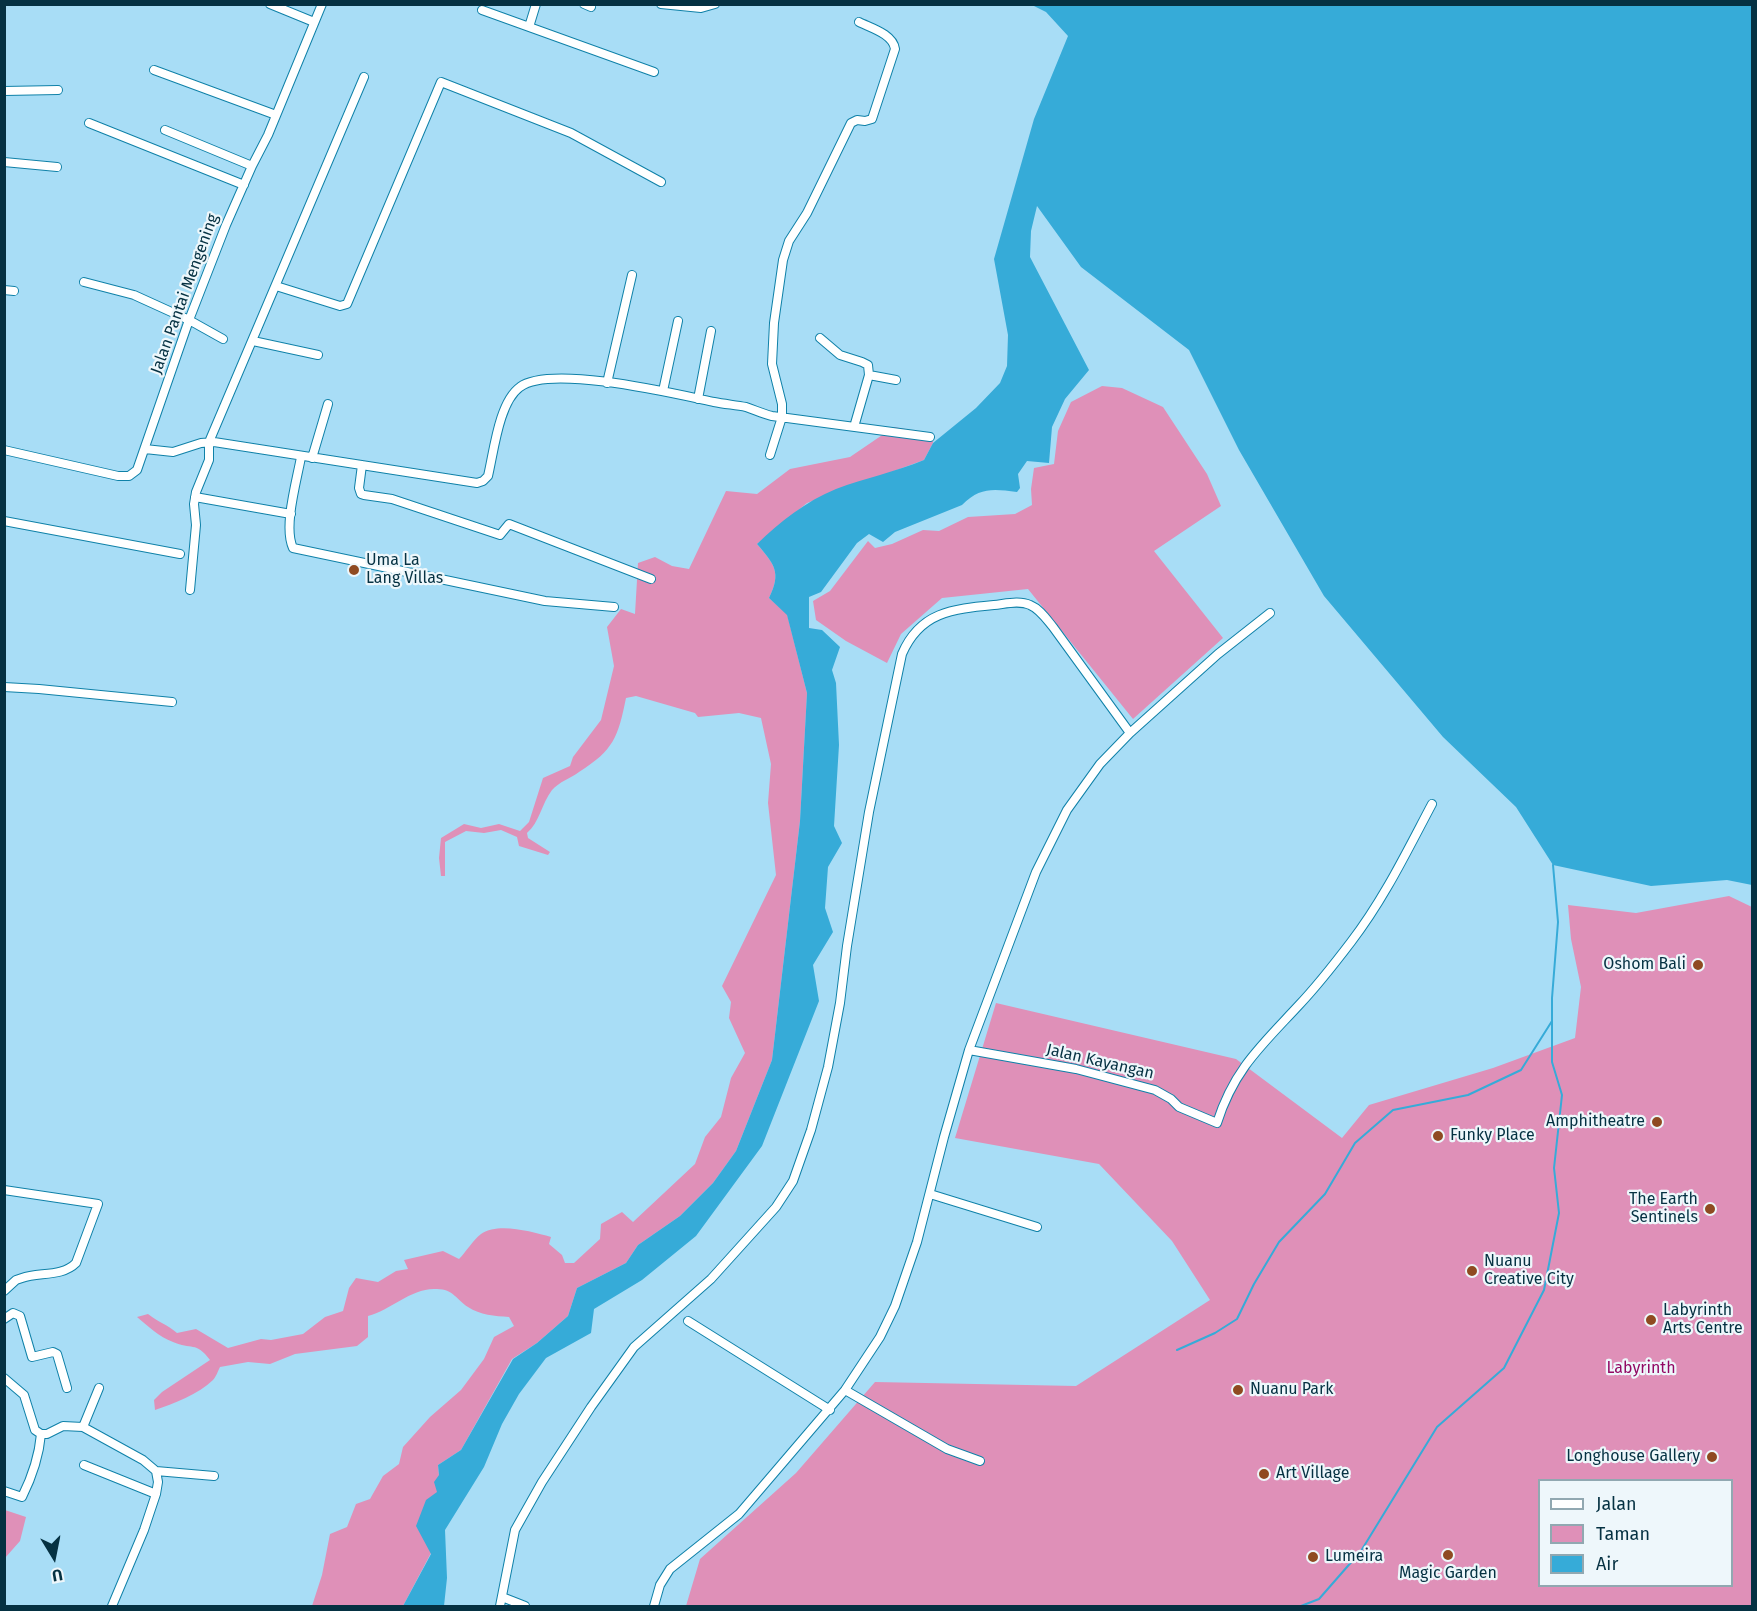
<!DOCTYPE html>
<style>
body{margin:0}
#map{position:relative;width:1757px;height:1611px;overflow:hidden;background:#a8ddf6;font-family:"Fira Sans",sans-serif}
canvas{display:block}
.frame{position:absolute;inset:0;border:6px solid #053142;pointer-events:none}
.legend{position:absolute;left:1538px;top:1479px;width:195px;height:108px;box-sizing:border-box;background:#eef7fb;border:2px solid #91a8b1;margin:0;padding:8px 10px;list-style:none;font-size:18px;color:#053142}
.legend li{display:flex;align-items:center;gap:12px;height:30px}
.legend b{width:30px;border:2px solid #91a8b1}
.north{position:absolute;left:24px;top:1527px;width:60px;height:60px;-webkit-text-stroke:4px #eef7fb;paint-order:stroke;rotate:170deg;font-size:16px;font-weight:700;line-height:24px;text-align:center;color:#053142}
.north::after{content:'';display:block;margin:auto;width:21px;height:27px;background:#053142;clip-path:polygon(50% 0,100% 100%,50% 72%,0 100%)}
</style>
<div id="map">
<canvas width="1757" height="1611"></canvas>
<div class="frame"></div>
<ul class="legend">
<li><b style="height:8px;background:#fff"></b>Jalan</li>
<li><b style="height:16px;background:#df90b8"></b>Taman</li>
<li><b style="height:16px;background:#36abd8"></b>Air</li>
</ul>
<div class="north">U</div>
</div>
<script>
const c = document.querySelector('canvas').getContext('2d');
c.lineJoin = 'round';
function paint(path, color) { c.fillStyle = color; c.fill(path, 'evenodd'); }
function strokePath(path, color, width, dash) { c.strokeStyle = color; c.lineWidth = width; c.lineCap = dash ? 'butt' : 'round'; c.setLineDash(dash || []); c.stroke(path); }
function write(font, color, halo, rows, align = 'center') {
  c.font = font + ' "Fira Sans",sans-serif'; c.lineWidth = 4.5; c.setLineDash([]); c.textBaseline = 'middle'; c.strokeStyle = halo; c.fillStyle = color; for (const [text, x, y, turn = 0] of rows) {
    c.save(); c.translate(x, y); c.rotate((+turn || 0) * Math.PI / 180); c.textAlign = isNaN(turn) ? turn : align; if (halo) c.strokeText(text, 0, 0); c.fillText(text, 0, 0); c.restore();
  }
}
const green = new Path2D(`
 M1102,386L1122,388L1163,407L1207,474L1221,506L1154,551L1223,638L1133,719L1028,589L942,598L901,634L887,663L846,641L816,620L813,601L830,591L868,541L875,548L892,544L923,530L939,531L968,517L1015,514L1032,505L1031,489L1034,468L1054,464L1058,431L1071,402Z
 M894,427L933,434V443L924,460L807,503L757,544C774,564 782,572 769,598L787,614L807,693L800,821L772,1060L736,1151L713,1183L680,1216L638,1245L626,1263L577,1288L568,1316L537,1343L512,1359L461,1450L438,1465L439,1475L431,1553L403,1606H312L322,1575L330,1534L347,1527L356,1504L370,1499L383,1476L399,1464L403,1447L430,1417L461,1390L484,1359L494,1337L514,1326L509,1317C495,1316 480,1315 468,1307C457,1300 453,1289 437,1289C412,1287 391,1310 368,1316V1337L357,1346L295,1354L270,1364L248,1362L220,1367C218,1371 216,1377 213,1380C199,1394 173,1404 155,1410L154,1400L162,1392L210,1360C196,1341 191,1350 173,1342C159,1337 148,1326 137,1317L148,1314C158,1322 168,1325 177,1333L196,1329L228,1348L261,1339L271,1340L303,1334L325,1317L343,1311L349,1288L356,1278L378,1282L396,1271L408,1269L404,1260L443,1251L459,1259C466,1252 473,1240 481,1234C499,1222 532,1232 551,1237L549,1244L562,1255L565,1263H574L600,1239L601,1224L622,1212L633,1222L695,1164L705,1137L721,1117L731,1078L745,1053L729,1018L731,1002L722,986L776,875L768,803L771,764L761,718L739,713L698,717L695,713L636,696L626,698C618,737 614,750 579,772C571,778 559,782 552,790C542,803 539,823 527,833L528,838L550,852L548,855L519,846L517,837L501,830L484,833L466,831L445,842V876H441L439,858L441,838L464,824L481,828L499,824L520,831L529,822L543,778L570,766L573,757L601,720L614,666L607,627L621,609L635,614L638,563L655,557L672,566L689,569L726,491L757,494L790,469L850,457Z
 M1729,896L1752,907V1606H686L700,1559L796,1473L875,1382L1076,1386L1210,1300L1172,1241L1099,1164L955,1138L996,1003L1236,1059L1342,1138L1369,1105L1493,1068L1575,1038L1581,987L1571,939L1568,905L1636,913ZM1540,1480H1732V1586H1540Z
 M5,1510L26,1517L20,1541L5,1558Z`);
const water = new Path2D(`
 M1032,5H1752V885L1727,880L1651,886L1553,865L1516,807L1443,737L1324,596L1239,450L1189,350L1081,267L1037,206L1031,231L1030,257L1089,370L1065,399L1052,427L1049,463L1027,461L1018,474L1020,488L1017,492C993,489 980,487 962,505L895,532L883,542L869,534L857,543L821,592L809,597V628L822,630L840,647L832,670L836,683L839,745L834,826L842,843L828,867L825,908L833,932L813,965L819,1001L762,1146L696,1236L642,1280L594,1309L591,1333L546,1358L519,1394L502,1424L484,1467L445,1530L447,1578L444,1606H403L431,1554L416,1526L426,1500L437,1492L434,1482L439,1475L438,1465L461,1450L513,1359L537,1343L568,1316L577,1288L626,1263L638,1245L680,1216L713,1183L736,1151L772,1060L800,821L807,693L787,615L769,598C782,572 774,564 757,544C780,522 806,501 836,489C865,478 895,472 924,460L933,443L976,408L1000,383L1007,366L1008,335L994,259L1034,119L1068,36L1046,12Z`);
const stream = new Path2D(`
 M1177,1350L1215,1333L1237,1319L1254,1284L1279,1242L1325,1194L1355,1143L1393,1110L1468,1095L1521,1070L1552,1021
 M1301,1606L1319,1599L1361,1551L1437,1427L1504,1368L1544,1290L1559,1213L1554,1168L1562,1095L1552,1062V998L1558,922L1553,865`);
const minor = new Path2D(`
 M270,4L314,22
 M584,4L591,7
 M661,4L701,8L715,4
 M482,10L654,72
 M529,27L536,4
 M154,70L276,115
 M4,91L58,90
 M89,123L244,185
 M165,130L252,166
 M4,162L57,167
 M84,282L134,295L189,320L223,339
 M276,286L340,306L347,304L441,82L571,133L661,182
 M4,290L14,291
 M820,338L840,355L862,362L868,365L869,375L854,427
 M253,341L318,355
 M869,375L896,380
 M607,383L632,275
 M663,391L678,321
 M698,399L711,331
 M145,449L173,452L201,443L214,442L477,483L483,481L488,476C494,451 499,402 520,387C550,364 676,394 714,402C724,404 735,405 746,407C755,410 763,414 772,416L930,437
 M4,450L118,476H129L137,470L189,320L226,225L252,166L268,135L322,4
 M770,455L782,417V404L772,364L774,323L783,260L789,241L807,213L851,123L857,120L865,121L872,119L895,49C893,34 871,28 859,22
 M301,457C297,480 283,527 293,548L545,601L614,607
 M312,458L328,404
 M362,465L359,488L361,494L364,495L392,499L500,535L509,524L651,579
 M195,497L291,514
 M4,521L180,554
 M190,590L196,525L194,504L196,492L209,460V442L364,77
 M4,687L39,689L172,702
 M969,1050L1076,1069L1155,1090L1171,1099L1179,1107L1217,1123C1234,1069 1262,1045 1299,1005C1318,985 1335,963 1351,942C1384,899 1407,851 1432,804
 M4,1190L98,1204L76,1263C62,1277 39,1272 22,1278L16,1280L4,1291
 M930,1194L1037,1227
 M4,1319L13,1313L20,1316L32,1357L53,1352L57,1354L67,1388
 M688,1321L830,1410
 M4,1378L24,1395L35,1430L41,1434H47L63,1426L83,1427L143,1460L156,1471L214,1476
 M845,1390L947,1449L980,1461
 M83,1427L99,1388
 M84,1465L156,1494
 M4,1491L22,1497C32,1477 39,1457 41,1434
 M502,1597L525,1606
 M112,1606L144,1530L156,1494L158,1482L156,1471
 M500,1606L515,1530L542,1482L591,1407L634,1347L711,1279L776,1207L793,1181L811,1130L828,1067L840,1003L847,946L869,812L902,654C920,612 952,609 994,605C1005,604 1019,600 1030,605C1040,609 1047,620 1053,627L1130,733
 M654,1606L660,1585L670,1569L739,1514L845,1390L880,1337L895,1306L917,1242L944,1137L969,1050L1036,872L1067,810L1100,764L1130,733L1218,654L1270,613`);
const markers = [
 [354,570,6,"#8f4a21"],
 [1698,965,6,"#8f4a21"],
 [1657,1122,6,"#8f4a21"],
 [1438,1136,6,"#8f4a21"],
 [1710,1209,6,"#8f4a21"],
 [1472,1271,6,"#8f4a21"],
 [1651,1320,6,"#8f4a21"],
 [1238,1390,6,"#8f4a21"],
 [1712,1457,6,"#8f4a21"],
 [1264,1474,6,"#8f4a21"],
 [1448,1555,6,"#8f4a21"],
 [1313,1557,6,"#8f4a21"]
];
const streetNames = [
 ["Jalan Pantai Mengening",185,294,-70],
 ["Jalan Kayangan",1100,1062,13]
];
const poiNames = [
 ["Uma La",366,561],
 ["Lang Villas",366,579],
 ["Oshom Bali",1686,965,"right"],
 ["Amphitheatre",1645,1122,"right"],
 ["Funky Place",1450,1136],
 ["The Earth",1698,1200,"right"],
 ["Sentinels",1698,1218,"right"],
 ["Nuanu",1484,1262],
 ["Creative City",1484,1280],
 ["Labyrinth",1663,1311],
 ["Arts Centre",1663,1329],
 ["Nuanu Park",1250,1390],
 ["Longhouse Gallery",1700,1457,"right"],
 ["Art Village",1276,1474],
 ["Lumeira",1325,1557],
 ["Magic Garden",1448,1574,"center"]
];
const parkNames = [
 ["Labyrinth",1641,1369]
];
paint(green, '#df90b8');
paint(water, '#36abd8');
strokePath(stream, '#36abd8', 2);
strokePath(minor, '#0f81a8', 10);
strokePath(minor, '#fff', 8);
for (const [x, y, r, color] of markers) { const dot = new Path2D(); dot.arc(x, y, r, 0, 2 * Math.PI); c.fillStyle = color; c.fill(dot); strokePath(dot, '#eef7fb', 2); }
write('16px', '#053142', '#eef7fb', streetNames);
write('16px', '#053142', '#eef7fb', poiNames, 'left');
write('16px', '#920863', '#eef7fb', parkNames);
</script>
